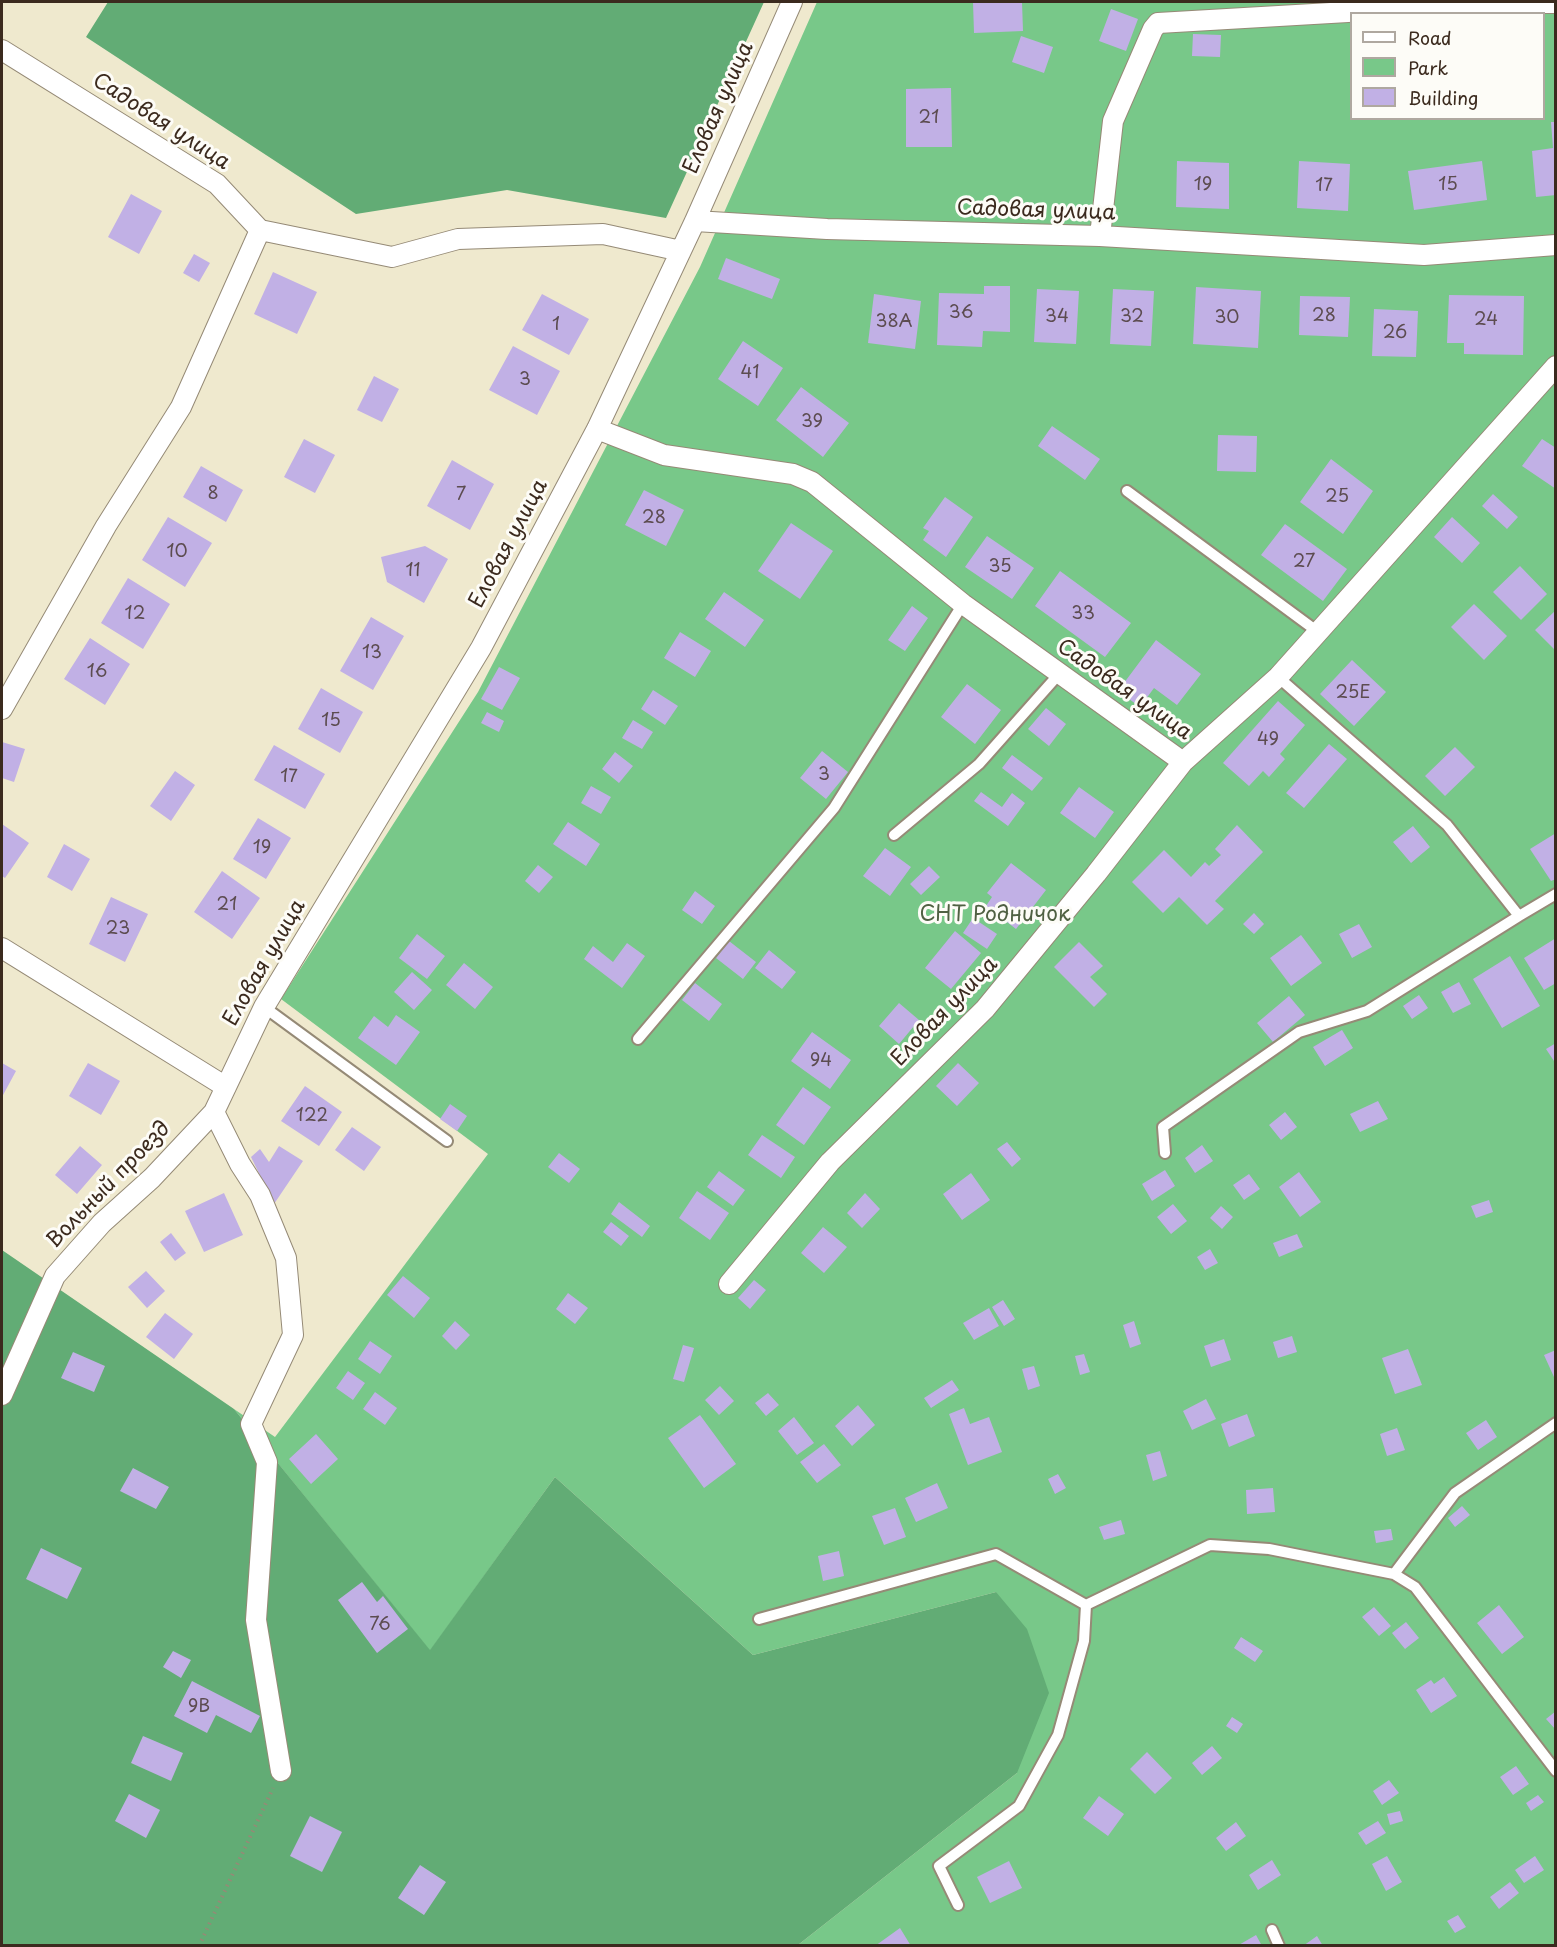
<!DOCTYPE html>
<meta charset="utf-8">
<style>
body{margin:0}
#map{position:relative;width:1557px;height:1947px;overflow:hidden;background:#efe9ce;font-family:"Playpen Sans",sans-serif}
canvas{display:block}
.frame{position:absolute;inset:0;border:3px solid #3b2a1e;pointer-events:none}
.legend{position:absolute;left:1350px;top:12px;width:195px;height:108px;box-sizing:border-box;background:#fdfcf7;border:2px solid #afa8a0;margin:0;padding:8px 10px;list-style:none;font-size:18px;color:#3b2a1e}
.legend li{display:flex;align-items:center;gap:12px;height:30px}
.legend b{width:30px;border:2px solid #afa8a0}
</style>
<div id="map">
<canvas width="1557" height="1947"></canvas>
<div class="frame"></div>
<ul class="legend">
<li><b style="height:8px;background:#fff"></b>Road</li>
<li><b style="height:16px;background:#78c889"></b>Park</li>
<li><b style="height:16px;background:#c1b0e5"></b>Building</li>
</ul>
</div>
<script>
const c = document.querySelector('canvas').getContext('2d');
c.lineJoin = 'round';
function paint(path, color) { c.fillStyle = color; c.fill(path, 'evenodd'); }
function strokePath(path, color, width, dash) { c.strokeStyle = color; c.lineWidth = width; c.lineCap = dash ? 'butt' : 'round'; c.setLineDash(dash || []); c.stroke(path); }
function write(font, color, halo, rows, align = 'center') {
  c.font = font + ' "Playpen Sans",sans-serif'; c.lineWidth = 6; c.setLineDash([]); c.textBaseline = 'middle'; c.strokeStyle = halo; c.fillStyle = color; for (const [text, x, y, turn = 0] of rows) {
    c.save(); c.translate(x, y); c.rotate((+turn || 0) * Math.PI / 180); c.textAlign = isNaN(turn) ? turn : align; if (halo) c.strokeText(text, 0, 0); c.fillText(text, 0, 0); c.restore();
  }
}
const green = new Path2D(`
 M817,2H1555V1945H798L1017,1773L996,1592L753,1655L555,1477L430,1651L234,1409L275,1437L488,1154L281,999L478,692L700,267ZM1352,14H1544V118H1352Z`);
const forest = new Path2D(`
 M108,2H764L666,218L507,190L356,214L86,37Z
 M2,1250L234,1409L430,1650L555,1477L753,1655L996,1592L1027,1629L1049,1693L1017,1773L798,1945H2Z`);
const building = new Path2D(`
 M973,2H1022L1023,31L974,33Z
 M1111,9L1138,19L1126,51L1099,41Z
 M1193,34L1221,35L1220,57L1192,56Z
 M1021,36L1053,47L1044,73L1012,62Z
 M951,88L952,147H906V89Z
 M1551,122H1556V195L1536,197L1532,151L1553,148Z
 M1177,161L1229,163V209L1176,207Z
 M1299,161L1350,164L1348,211L1297,208Z
 M1482,161L1487,200L1414,210L1408,171Z
 M131,194L162,211L139,254L108,237Z
 M194,254L210,263L199,282L183,273Z
 M726,258L780,279L772,299L718,279Z
 M273,272L317,292L297,334L254,314Z
 M984,286H1010V332L983,331L982,347L937,345L939,293L984,294Z
 M1196,287L1261,291L1258,348L1193,344Z
 M1037,289L1079,291L1076,344L1034,342Z
 M1113,289L1154,291L1151,346L1110,344Z
 M542,294L589,319L569,355L522,330Z
 M874,294L921,301L915,349L868,343Z
 M1449,295L1524,296L1523,355L1464,354V343H1447Z
 M1300,296L1350,297L1348,337L1299,335Z
 M1374,309L1418,311L1416,357L1372,356Z
 M743,341L783,368L758,406L718,379Z
 M513,346L560,371L537,415L489,390Z
 M374,376L399,389L382,422L357,410Z
 M801,387L849,423L823,457L776,420Z
 M1052,426L1100,459L1085,480L1038,446Z
 M1218,435L1257,436L1256,472L1217,471Z
 M304,439L335,455L315,493L284,477Z
 M1542,439L1556,448V489L1522,466Z
 M1331,459L1373,491L1343,534L1300,502Z
 M452,460L494,484L470,530L427,506Z
 M201,466L243,490L226,522L183,497Z
 M644,490L684,510L666,546L625,525Z
 M1493,494L1518,517L1507,529L1482,506Z
 M945,497L973,517L946,557L923,540L929,531L923,528Z
 M168,517L212,543L185,587L142,560Z
 M1452,517L1480,543L1462,563L1434,537Z
 M791,523L833,551L800,599L758,571Z
 M1285,524L1347,569L1323,601L1261,555Z
 M987,536L1034,568L1012,599L965,567Z
 M425,546L448,559L424,603L387,582L381,557Z
 M1520,566L1547,594L1521,620L1493,592Z
 M1060,571L1131,623L1105,657L1035,606Z
 M128,578L170,604L143,649L101,623Z
 M724,592L764,620L745,647L705,619Z
 M1474,604L1507,636L1484,660L1451,627Z
 M912,606L928,618L905,651L888,640Z
 M1556,610V651L1535,630Z
 M371,617L404,636L373,690L340,671Z
 M680,632L711,651L695,677L664,658Z
 M90,638L130,664L105,705L64,679Z
 M1156,640L1201,674L1177,705L1154,688L1140,707L1118,691Z
 M1352,660L1386,692L1354,726L1320,694Z
 M499,667L520,678L502,710L481,699Z
 M967,684L1001,710L975,744L941,717Z
 M321,688L363,712L340,753L298,729Z
 M653,690L678,706L665,725L641,709Z
 M1278,701L1305,725L1280,754L1285,759L1269,777L1263,771L1249,786L1223,763Z
 M1046,708L1066,724L1049,746L1028,729Z
 M487,712L504,721L499,732L481,723Z
 M633,720L653,732L642,749L622,738Z
 M2,742L25,749L14,782L2,778Z
 M1329,744L1347,759L1304,808L1286,793Z
 M274,745L325,774L305,809L254,780Z
 M1455,747L1475,767L1445,796L1425,776Z
 M822,751L848,772L826,799L800,778Z
 M615,752L633,766L619,783L602,769Z
 M1012,755L1043,778L1032,791L1002,768Z
 M175,771L195,785L171,821L150,806Z
 M591,786L611,797L601,814L581,803Z
 M1079,787L1114,812L1095,838L1060,813Z
 M981,792L1002,807L1012,793L1025,803L1008,826L974,801Z
 M258,818L291,838L266,879L233,859Z
 M568,822L600,844L586,866L553,844Z
 M2,824L29,843L5,878L2,876Z
 M1237,825L1263,852L1215,901L1224,909L1207,925L1179,897L1163,913L1132,882L1164,850L1191,877L1205,862L1209,866L1221,855L1215,849Z
 M1413,826L1430,847L1411,863L1393,842Z
 M1556,833V879L1551,881L1530,849Z
 M64,844L90,859L72,891L47,877Z
 M885,848L911,867L890,896L863,876Z
 M1011,863L1046,890L1016,929L986,906L992,897L987,893Z
 M538,865L553,877L539,893L525,881Z
 M929,866L940,877L921,895L910,884Z
 M222,871L260,898L232,939L194,912Z
 M695,891L715,906L702,924L682,910Z
 M111,897L148,914L125,962L89,944Z
 M1254,913L1264,924L1254,934L1243,924Z
 M973,918L997,934L987,949L963,933Z
 M1359,924L1372,947L1352,958L1339,934Z
 M955,931L981,953L951,989L925,968Z
 M417,934L445,956L427,979L399,958Z
 M1301,935L1322,963L1291,986L1270,958Z
 M1556,938V983L1544,990L1524,958Z
 M729,941L756,962L743,979L716,958Z
 M1079,942L1103,966L1090,977L1107,994L1094,1007L1054,967Z
 M627,943L645,956L622,988L584,959L593,946L613,962Z
 M769,950L796,972L782,989L755,968Z
 M1510,956L1540,1006L1502,1028L1473,979Z
 M464,963L493,987L475,1009L446,985Z
 M412,972L432,990L414,1010L394,992Z
 M1459,982L1471,1004L1453,1013L1441,992Z
 M695,983L722,1004L709,1021L682,1000Z
 M1419,995L1428,1008L1412,1019L1403,1006Z
 M1289,996L1305,1015L1273,1042L1257,1023Z
 M899,1003L919,1020L899,1044L879,1026Z
 M396,1015L420,1032L396,1065L358,1038L374,1016L388,1027Z
 M1342,1030L1353,1048L1325,1066L1313,1047Z
 M812,1032L851,1060L830,1089L791,1061Z
 M1556,1043V1064L1546,1049Z
 M2,1063L16,1071L2,1097Z
 M88,1063L120,1081L101,1115L69,1096Z
 M958,1063L979,1083L957,1106L936,1086Z
 M305,1086L342,1112L319,1146L281,1121Z
 M803,1087L831,1107L804,1145L776,1125Z
 M1378,1101L1388,1119L1360,1132L1350,1114Z
 M450,1104L467,1116L457,1131L440,1119Z
 M1285,1112L1297,1127L1281,1140L1269,1125Z
 M352,1127L381,1147L364,1171L335,1150Z
 M762,1135L795,1157L781,1178L748,1155Z
 M1007,1142L1021,1159L1012,1167L997,1149Z
 M1202,1145L1213,1161L1195,1173L1185,1158Z
 M80,1146L102,1165L77,1194L55,1175Z
 M279,1146L303,1161L274,1204L251,1157L260,1149L269,1162Z
 M559,1153L580,1169L569,1183L548,1167Z
 M1165,1170L1175,1186L1152,1201L1142,1184Z
 M719,1171L745,1190L733,1206L707,1187Z
 M1299,1172L1321,1202L1300,1217L1279,1187Z
 M971,1173L990,1200L962,1220L943,1194Z
 M1249,1174L1260,1189L1244,1200L1233,1185Z
 M697,1191L729,1213L710,1240L679,1218Z
 M224,1193L243,1235L204,1252L185,1211Z
 M865,1193L880,1209L862,1228L847,1213Z
 M1489,1200L1493,1212L1476,1218L1471,1206Z
 M619,1202L650,1226L642,1237L611,1214Z
 M1173,1204L1187,1221L1171,1234L1157,1217Z
 M1221,1206L1233,1217L1222,1229L1210,1218Z
 M611,1222L629,1236L621,1246L603,1232Z
 M823,1227L847,1247L824,1273L801,1253Z
 M171,1233L186,1253L175,1261L160,1242Z
 M1297,1234L1303,1247L1279,1257L1273,1243Z
 M1210,1249L1218,1263L1205,1270L1197,1257Z
 M146,1271L165,1291L147,1308L128,1287Z
 M403,1276L430,1298L414,1318L387,1295Z
 M754,1280L766,1290L750,1309L738,1298Z
 M568,1293L588,1308L575,1324L556,1309Z
 M1003,1300L1015,1319L1004,1326L992,1307Z
 M989,1308L999,1326L974,1340L963,1323Z
 M165,1313L193,1334L174,1359L146,1337Z
 M455,1321L470,1335L456,1350L442,1336Z
 M1134,1321L1141,1344L1130,1348L1123,1325Z
 M1292,1336L1297,1352L1278,1358L1273,1342Z
 M1224,1339L1231,1360L1211,1367L1204,1346Z
 M370,1341L392,1356L380,1374L358,1359Z
 M683,1345L694,1348L684,1382L673,1379Z
 M1408,1349L1422,1385L1395,1394L1382,1358Z
 M1556,1350V1376L1554,1377L1544,1355Z
 M73,1352L105,1366L94,1392L61,1378Z
 M1084,1354L1090,1372L1080,1375L1075,1356Z
 M1034,1366L1040,1386L1028,1390L1022,1369Z
 M348,1371L365,1383L353,1400L336,1388Z
 M952,1380L959,1390L931,1408L924,1398Z
 M720,1386L734,1401L719,1415L705,1400Z
 M375,1392L397,1408L385,1425L363,1409Z
 M768,1393L779,1405L766,1416L755,1403Z
 M1206,1399L1216,1419L1192,1430L1183,1411Z
 M858,1405L875,1425L852,1446L835,1426Z
 M964,1408L970,1424L989,1417L1002,1452L968,1465L949,1414Z
 M1247,1414L1255,1436L1229,1447L1221,1424Z
 M700,1415L736,1464L704,1488L668,1438Z
 M794,1417L814,1443L797,1455L778,1431Z
 M1486,1420L1497,1437L1478,1450L1466,1433Z
 M1397,1428L1405,1450L1387,1456L1380,1434Z
 M316,1434L338,1459L311,1484L289,1459Z
 M824,1444L841,1465L817,1483L800,1462Z
 M1160,1451L1167,1476L1153,1481L1146,1455Z
 M133,1468L169,1487L156,1509L120,1491Z
 M1058,1474L1066,1488L1055,1494L1048,1479Z
 M937,1483L948,1508L916,1522L905,1498Z
 M1273,1488L1275,1512L1247,1514L1246,1490Z
 M1462,1506L1470,1515L1455,1527L1448,1518Z
 M895,1508L906,1537L884,1545L872,1516Z
 M1121,1520L1125,1534L1104,1540L1099,1527Z
 M1391,1529L1393,1540L1376,1543L1374,1531Z
 M41,1548L82,1568L67,1599L26,1579Z
 M839,1551L844,1576L823,1581L818,1556Z
 M362,1582L377,1602L383,1596L408,1629L377,1653L338,1600Z
 M1499,1605L1524,1637L1502,1654L1477,1623Z
 M1374,1607L1391,1626L1379,1636L1362,1617Z
 M1406,1622L1419,1638L1405,1649L1392,1633Z
 M1241,1637L1263,1651L1255,1662L1234,1648Z
 M173,1651L191,1660L181,1678L163,1667Z
 M1444,1677L1457,1696L1431,1713L1416,1690L1431,1680L1434,1684Z
 M192,1681L260,1716L251,1733L216,1715L207,1733L174,1716Z
 M1556,1711V1730L1546,1719Z
 M1232,1717L1243,1724L1237,1733L1226,1726Z
 M143,1736L183,1753L171,1781L131,1763Z
 M1212,1746L1222,1758L1202,1775L1192,1763Z
 M1147,1752L1172,1778L1155,1794L1130,1769Z
 M1516,1766L1529,1784L1513,1795L1500,1777Z
 M1389,1780L1399,1793L1382,1805L1373,1791Z
 M129,1794L160,1810L146,1838L115,1821Z
 M1538,1795L1544,1802L1531,1811L1526,1803Z
 M1099,1796L1124,1814L1108,1836L1083,1818Z
 M1400,1811L1403,1821L1390,1825L1387,1814Z
 M310,1816L342,1832L322,1872L290,1856Z
 M1378,1821L1386,1833L1366,1845L1358,1833Z
 M1236,1822L1246,1836L1226,1851L1216,1838Z
 M1387,1856L1402,1882L1386,1891L1372,1864Z
 M1535,1856L1544,1870L1524,1883L1515,1870Z
 M1272,1860L1281,1875L1258,1890L1249,1875Z
 M1009,1861L1022,1888L990,1903L977,1877Z
 M420,1865L446,1882L424,1915L398,1898Z
 M1510,1882L1519,1893L1499,1909L1490,1897Z
 M1458,1915L1466,1927L1455,1933L1447,1921Z
 M900,1928L911,1946H875Z
 M1256,1935L1262,1946H1237Z
 M1317,1936L1323,1946H1303Z`);
const path = new Path2D(`
 M199,1946L273,1788`);
const service = new Path2D(`
 M1127,491L1318,632
 M1278,677L1447,825L1519,916L1556,894
 M894,835L979,764L1059,674
 M264,1007L447,1141
 M638,1039L834,808L963,604
 M1165,1153L1163,1127L1299,1032L1367,1011L1519,916
 M1394,1574L1455,1493L1556,1423
 M759,1619L996,1554L1086,1605L1210,1545L1269,1549L1394,1574L1415,1587L1556,1771
 M958,1905L939,1866L1019,1806L1058,1735L1084,1641L1086,1605
 M1272,1930L1279,1946`);
const minor = new Path2D(`
 M2,50L217,184L260,230L392,257L458,239L603,234L681,251
 M695,221L827,229L1100,236L1424,255L1556,245
 M1100,236L1113,121L1153,29L1158,23L1503,3H1556
 M597,429L664,455L793,474L812,482L963,604L1183,762L1278,677L1556,366
 M2,709L106,526L181,407L260,230
 M2,948L226,1087
 M214,1112L240,1164L260,1195L286,1258L293,1335L251,1424L267,1462L256,1620L281,1771
 M729,1284L830,1162L985,1009L1096,874L1183,762
 M2,1395L55,1276L102,1223L152,1178L214,1112L264,1007L481,648L597,429L695,221L792,2`);
const numberNames = [
 ["21",929,118],
 ["19",1203,185],
 ["15",1448,185],
 ["17",1324,186],
 ["36",961,313],
 ["28",1324,316],
 ["34",1057,317],
 ["32",1132,317],
 ["30",1227,318],
 ["24",1486,320],
 ["38А",894,322],
 ["1",556,325],
 ["26",1395,333],
 ["41",750,373],
 ["3",525,380],
 ["39",812,422],
 ["8",213,494],
 ["7",461,495],
 ["25",1337,497],
 ["28",654,518],
 ["10",177,552],
 ["27",1304,562],
 ["35",1000,567],
 ["11",413,571],
 ["12",135,614],
 ["33",1083,614],
 ["13",372,653],
 ["16",97,672],
 ["25Е",1353,693],
 ["15",331,721],
 ["49",1268,740],
 ["3",824,775],
 ["17",289,777],
 ["19",262,848],
 ["21",227,905],
 ["23",118,929],
 ["94",821,1061],
 ["122",312,1116],
 ["76",380,1625],
 ["9В",199,1707]
];
const streetNames = [
 ["Еловая улица",719,108,-66],
 ["Садовая улица",161,122,33],
 ["Садовая улица",1036,211,2],
 ["Еловая улица",509,544,-62],
 ["Садовая улица",1124,690,35],
 ["Еловая улица",265,963,-60],
 ["Еловая улица",945,1012,-46],
 ["Вольный проезд",109,1185,-46]
];
const parkNames = [
 ["СНТ Родничок",995,915]
];
paint(green, '#78c889');
paint(forest, '#62ac75');
paint(building, '#c1b0e5');
strokePath(service, '#958a76', 14);
strokePath(minor, '#958a76', 22);
strokePath(path, '#958a76', 4, [1.5, 4.5]);
strokePath(service, '#fff', 10);
strokePath(minor, '#fff', 20);
write('18px', '#5c4c50', null, numberNames);
write('21px', '#3b2a1e', '#fdfcf7', streetNames);
write('21px', '#506143', '#fdfcf7', parkNames);
</script>
